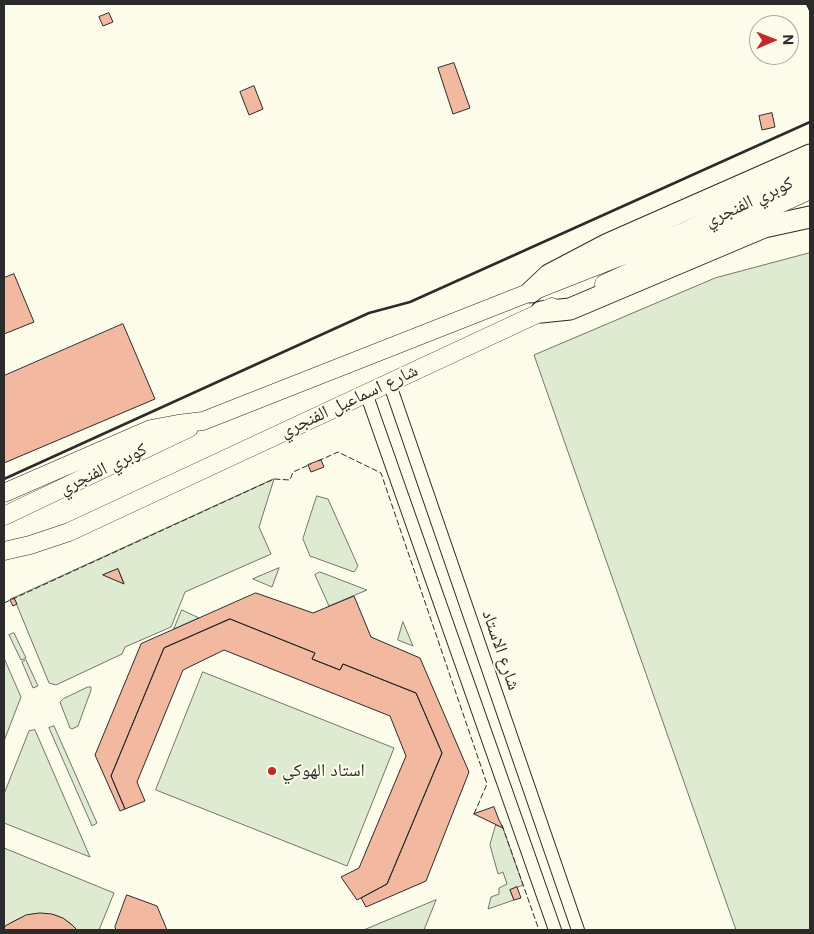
<!DOCTYPE html>
<meta charset="utf-8">
<style>
body{margin:0}
#map{position:relative;width:814px;height:934px;overflow:hidden;background:#fdfbea;font-family:Inter,sans-serif}
canvas{display:block}
.frame{position:absolute;inset:0;border:5px solid #2b2b2b;pointer-events:none}
.north{position:absolute;left:749px;top:15px;width:50px;height:50px;box-sizing:border-box;background:#fdfbea;border:1px solid #a9a89e;border-radius:50%;rotate:89deg;font-size:14px;font-weight:700;line-height:20px;text-align:center;color:#2b2b2b}
.north::after{content:'';display:block;margin:auto;width:18px;height:22px;background:#c62828;clip-path:polygon(50% 0,100% 100%,50% 72%,0 100%)}
</style>
<div id="map">
<canvas width="814" height="934"></canvas>
<div class="frame"></div>
<div class="north">N</div>
</div>
<script>
const c = document.querySelector('canvas').getContext('2d');
c.lineJoin = 'round';
function paint(path, color) { c.fillStyle = color; c.fill(path, 'evenodd'); }
function strokePath(path, color, width, dash) { c.strokeStyle = color; c.lineWidth = width; c.lineCap = dash ? 'butt' : 'round'; c.setLineDash(dash || []); c.stroke(path); }
function write(font, color, halo, rows, align = 'center') {
  c.font = font + ' Inter,"Noto Naskh Arabic",sans-serif'; c.lineWidth = 4; c.setLineDash([]); c.textBaseline = 'middle'; c.strokeStyle = halo; c.fillStyle = color; for (const [text, x, y, turn = 0] of rows) {
    c.save(); c.translate(x, y); c.rotate((+turn || 0) * Math.PI / 180); c.textAlign = isNaN(turn) ? turn : align; if (halo) c.strokeText(text, 0, 0); c.fillText(text, 0, 0); c.restore();
  }
}
const green = new Path2D(`
 M810,253V930H736L534,355L715,278Z
 M274,479L259,527L271,554L185,592L171,627L125,647L122,654L56,685L49,683L14,598ZM118,569L124,583L104,575Z
 M317,496L328,499L358,566L354,572L310,556L303,539Z
 M279,568L272,587L253,579Z
 M320,572L367,590L329,606L315,575Z
 M182,610L199,618L174,629Z
 M403,622L413,646L398,640Z
 M14,633L26,658L21,660L9,635Z
 M4,658L21,697L4,741Z
 M26,660L38,686L33,688L22,662Z
 M203,672L394,748L347,866L156,790Z
 M88,687H91V690L78,726L72,729L70,728L60,702L63,699Z
 M54,726L97,823L92,826L49,728Z
 M35,730L90,857L4,823V794L29,731Z
 M496,825L503,828L523,885L510,890L514,900L488,909L491,897L499,894V888L507,884L503,872L498,874L490,845Z
 M4,848L114,893L99,930H77C58,907 25,910 4,928Z
 M436,900L424,930H364Z`);
const building = new Path2D(`
 M109,13L113,22L103,26L99,17Z
 M454,63L470,108L453,114L438,68Z
 M254,86L263,109L249,115L240,92Z
 M772,113L775,127L762,130L759,116Z
 M14,274L34,322L4,334V278Z
 M123,324L155,399L4,463V376Z
 M321,460L324,467L311,472L308,465Z
 M118,569L124,584L103,575Z
 M256,593L313,613L354,596L371,637L420,658L469,772L426,881L366,907L361,898L387,884L442,753L416,693L343,664L340,670L312,659L315,653L230,619L164,648L111,776L125,809L120,811L95,755L141,644Z
 M14,598L17,604L13,606L10,600Z
 M230,619L315,653L312,659L340,670L343,664L416,693L442,753L387,884L357,900L341,877L359,868L406,756L390,716L224,650L183,670L137,782L145,801L125,809L111,776L164,648Z
 M494,807L499,820L503,828L474,814Z
 M517,887L521,898L514,900L510,890Z
 M127,895L157,906L167,930H116L115,927Z
 M40,913L52,914L63,918L72,925L77,930H4L5,926L26,915Z`);
const minor = new Path2D(`
 M389,382L578,930
 M366,393L555,930`);
const secondary = new Path2D(`
 M604,284L810,190
 M4,493L151,429L178,424L203,421L688,230L810,173
 M4,516L189,428
 M4,551L30,545L69,532L552,307`);
const trunk = new Path2D(`
 M531,292L549,275L608,244L810,155
 M541,312L570,309L764,227L810,217`);
const fence = new Path2D(`
 M318,461L338,452L381,473L487,784L474,814H475
 M4,603L274,479L290,480L293,472L311,464
 M502,825L539,930`);
const wall = new Path2D(`
 M807,4L810,10
 M4,479L369,313L410,302L810,122`);
const markers = [
 [272,771,5,"#c62828"]
];
const streetNames = [
 ["كوبري الفنجري",749,202,-25],
 ["شارع اسماعيل الفنجري",349,401,-25],
 ["كوبري الفنجري",103,469,-26],
 ["شارع الاستاد",501,650,71]
];
const poiNames = [
 ["استاد الهوكي",282,771]
];
paint(green, '#deebd1');
strokePath(green, '#74746e', 1);
paint(building, '#f2b8a0');
strokePath(building, '#2b2b2b', 1);
strokePath(minor, '#2b2b2b', 14);
strokePath(secondary, '#2b2b2b', 19);
strokePath(trunk, '#2b2b2b', 23);
strokePath(minor, '#fdfbea', 12);
strokePath(secondary, '#fdfbea', 18);
strokePath(trunk, '#fdfbea', 21);
strokePath(fence, '#2b2b2b', 1, [6, 2.5]);
strokePath(wall, '#2b2b2b', 2.5);
for (const [x, y, r, color] of markers) { const dot = new Path2D(); dot.arc(x, y, r, 0, 2 * Math.PI); c.fillStyle = color; c.fill(dot); strokePath(dot, '#fdfbea', 2); }
write('18px', '#2b2b2b', '#fdfbea', streetNames);
write('18px', '#2b2b2b', '#fdfbea', poiNames, 'left');
</script>
